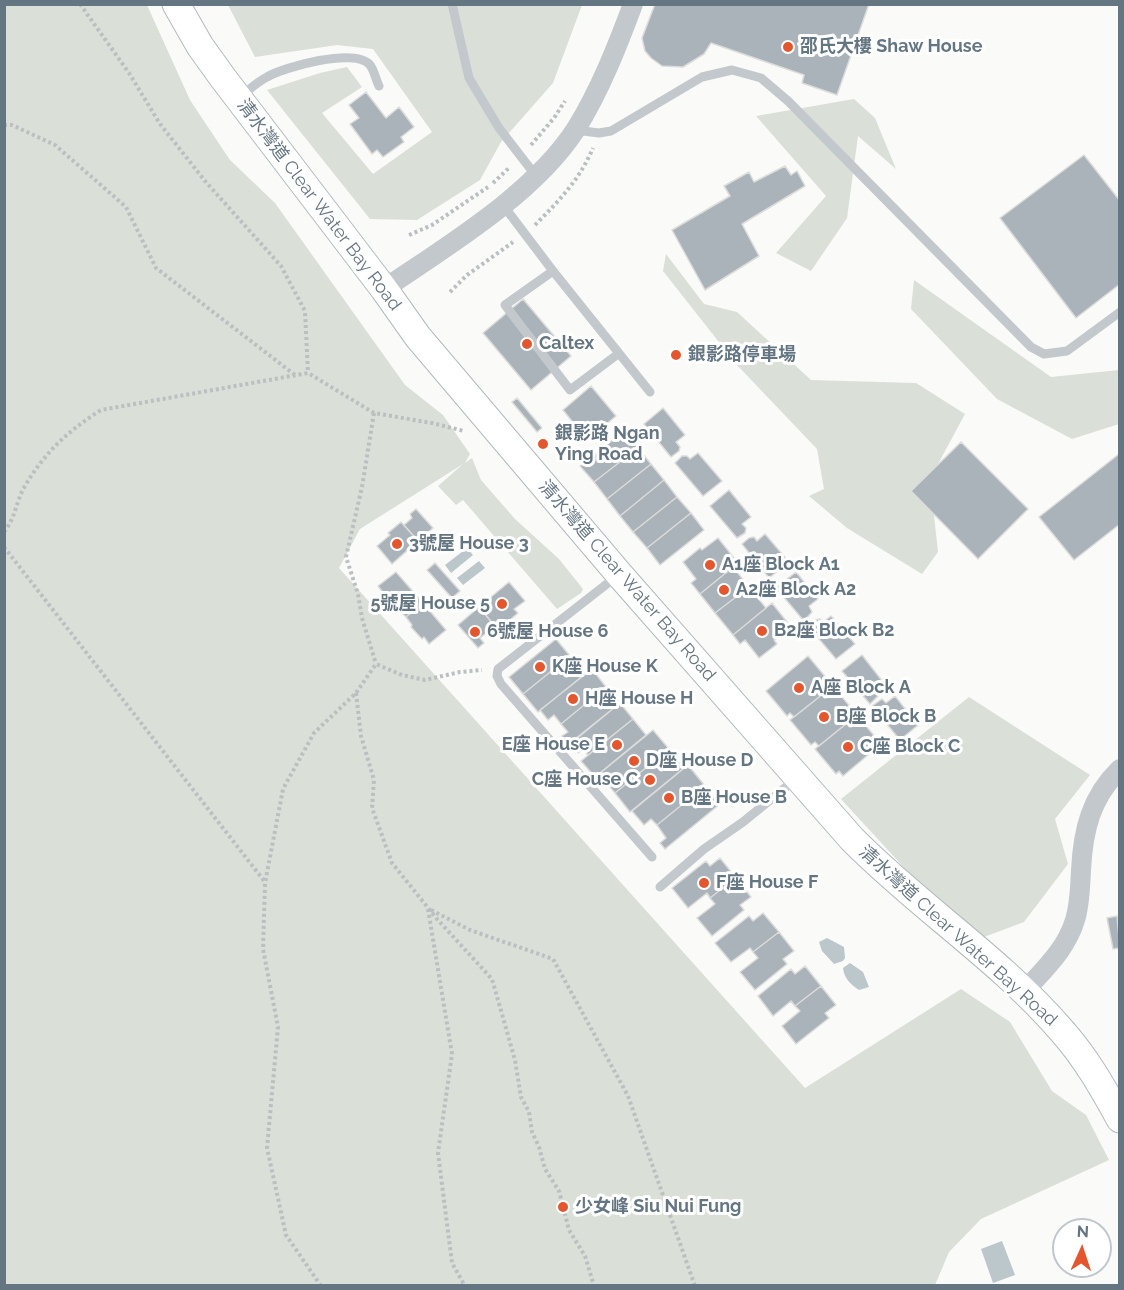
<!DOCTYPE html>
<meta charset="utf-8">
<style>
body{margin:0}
#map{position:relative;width:1124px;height:1290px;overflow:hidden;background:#fafaf8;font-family:Raleway,sans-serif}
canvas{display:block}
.frame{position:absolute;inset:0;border:6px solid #657683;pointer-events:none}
.north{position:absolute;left:1052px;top:1218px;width:60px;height:60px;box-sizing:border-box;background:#fff;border:2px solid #c1c8cd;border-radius:50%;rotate:3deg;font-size:16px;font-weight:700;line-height:24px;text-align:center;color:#657683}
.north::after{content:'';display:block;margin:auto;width:21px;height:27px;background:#e4572e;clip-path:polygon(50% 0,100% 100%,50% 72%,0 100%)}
</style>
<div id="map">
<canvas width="1124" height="1290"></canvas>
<div class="frame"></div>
<div class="north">N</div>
</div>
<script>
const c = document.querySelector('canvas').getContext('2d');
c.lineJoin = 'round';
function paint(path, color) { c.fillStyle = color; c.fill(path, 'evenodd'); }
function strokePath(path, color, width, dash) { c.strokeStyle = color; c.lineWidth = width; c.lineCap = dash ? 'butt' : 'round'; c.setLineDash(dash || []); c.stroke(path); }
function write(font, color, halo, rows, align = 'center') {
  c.font = font + ' Raleway,"Noto Sans TC",sans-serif'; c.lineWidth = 6; c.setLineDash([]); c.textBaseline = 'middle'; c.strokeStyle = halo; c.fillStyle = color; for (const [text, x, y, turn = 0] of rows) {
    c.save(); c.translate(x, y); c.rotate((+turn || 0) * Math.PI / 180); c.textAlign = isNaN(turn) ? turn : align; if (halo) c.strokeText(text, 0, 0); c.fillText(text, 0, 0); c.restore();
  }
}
const green = new Path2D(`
 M5,4L147,5L190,100L230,160L275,203L405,385L443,415L470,454L465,463L472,458L481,480L515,519L559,559L583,589L581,593L557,609L463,500L456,505L438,486L463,464L360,529L339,568L805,1088L961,989L1010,1022L1052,1091L1086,1115L1109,1160L981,1219L949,1252L935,1285H5Z
 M228,5H582L553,83L501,142L480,180L417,220L370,219L267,90L320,73L347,67L362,87L322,113L373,174L432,132L373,49L337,45L255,57Z
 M854,99L875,118L896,169L858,136L847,218L811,271L776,253L826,196L756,116Z
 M666,254L704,304L737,312L811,380L916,383L965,414L930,479L938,552L922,574L847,528L809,496L824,489L817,449L737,365L663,271Z
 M914,280L1051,377L1119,370V424L1072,439L997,399L911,309Z
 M969,697L1090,775L1055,819L1068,864L1024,922L984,937L909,873L841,799Z`);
const water = new Path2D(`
 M467,548L473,555L451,573L445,565Z
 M479,561L485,568L463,585L457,578Z
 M827,938L844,947L845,958L843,961L834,964L822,951L819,942Z
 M850,963L863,972L869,987L859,990C850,984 844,978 843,968Z
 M1002,1241L1015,1275L993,1283L981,1249Z`);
const building = new Path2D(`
 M655,4H869L837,95L802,83L804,75L711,43L704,54L683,67L662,66L651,58L645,51L642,38Z
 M366,92L386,118L399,107L414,127L401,137L404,142L383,157L377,150L372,154L350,124L359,118L349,105Z
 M1084,155L1120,201V284L1076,318L1000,218Z
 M785,166L791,175L797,171L805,186L742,224L759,256L705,290L672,230L730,196L724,186L749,172L754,182Z
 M523,299L571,356L531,390L483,333Z
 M591,386L616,416L587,440L563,410Z
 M517,398L542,428L537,432L512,402Z
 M663,408L685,435L676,442L680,447L679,451L671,457L644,424Z
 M624,431L638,448L594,482L580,466Z
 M961,442L1028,509L978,559L911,491Z
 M638,448L651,464L607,499L594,482Z
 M698,453L722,481L703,496L675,463L682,456H687L690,459Z
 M1119,454L1120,524L1074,560L1039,517Z
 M651,464L664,480L620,516L607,499Z
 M664,480L677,497L633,532L620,516Z
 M729,490L751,517L742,524L746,528L745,533L737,538L710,506Z
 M677,497L691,513L647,548L633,532Z
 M416,509L433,528L418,541L404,525L412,518L410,514Z
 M691,513L704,530L660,565L647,548Z
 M401,522L418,541L392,564L377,546L390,535L388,533Z
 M765,534L789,562L769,578L742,544L749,538L754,537L757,541Z
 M718,538L738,563L700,594L691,583L696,579L683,562L700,548L702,550Z
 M435,563L460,591L452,598L427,570Z
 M733,567L749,587L715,613L700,594Z
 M396,572L423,603L406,617L398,609L397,611L378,586Z
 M796,572L818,599L809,606L812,612L804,621L776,588Z
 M509,582L525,601L514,609L518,613L498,630L479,607Z
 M749,587L766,608L733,635L715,613Z
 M423,603L446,630L429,644L424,637L422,639L411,627L412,625L406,617Z
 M772,603L791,627L774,640L777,644L759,658L745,640L740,644L733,635Z
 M479,607L495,626L480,638L484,643L478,648L458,625Z
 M831,616L855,644L836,659L808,626L815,620L820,619L822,623Z
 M556,639L570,656L523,694L509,677Z
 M862,655L883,682L874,689L878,696L870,704L842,671Z
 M570,656L585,674L538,712L523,694Z
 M808,656L833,686L794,717L790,713L787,716L766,691Z
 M592,669L606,687L561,724L554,715L548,720L540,710Z
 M833,686L857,715L819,746L815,742L811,745L790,720Z
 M606,687L620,703L569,745L562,736L568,732L561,724Z
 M895,696L918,725L900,740L872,706L882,699L886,703Z
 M620,703L633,719L588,755L583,749L578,753L570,743Z
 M857,715L881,744L843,776L839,771L836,774L815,749Z
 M633,719L646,735L595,777L581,761Z
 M653,730L669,749L615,793L599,774Z
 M669,749L684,768L630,812L615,793Z
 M688,765L705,786L657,825L651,819L644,825L632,811Z
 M705,786L720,804L665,849L660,843L666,838L657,825Z
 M720,858L736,878L710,898L707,893L688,908L672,888L706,861L710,866Z
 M736,878L751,897L740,905L744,910L712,936L697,918L715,904L710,898Z
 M763,913L779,932L753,952L750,948L731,962L715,943L749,916L753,921Z
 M1117,916L1120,948L1113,949L1107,918Z
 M779,932L794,951L783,959L787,964L755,990L740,972L758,958L753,952Z
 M805,966L821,986L795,1006L791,1001L773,1016L758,996L791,969L795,974Z
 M821,986L836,1005L825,1013L829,1018L796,1044L782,1026L800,1011L795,1006Z`);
const path = new Path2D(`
 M80,4L129,73L160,124L205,181L281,266L305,311L308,373
 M4,125H12L55,145L126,207L156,268L295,375
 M531,145L554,118L565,101
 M493,183L510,167
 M535,225C559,201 580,179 593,148
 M409,235L432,225L488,187
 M450,292L467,275L513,242
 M374,413L362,487L346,557L358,594L362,618L376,664
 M4,532C16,517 16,501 25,486C44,453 69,430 101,410L308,373L374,413L432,423L464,431
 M4,547L265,882
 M356,693L361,736L374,780L372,808L392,863L437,919L492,979L515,1060L521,1097L529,1112L532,1132L539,1147L545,1169L559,1191L569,1230L585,1256L594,1286
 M428,909L452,1054L438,1153L452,1263L465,1286
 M431,910L470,930L553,959L628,1096L695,1286
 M321,1286L286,1235L267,1148L278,1027L263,949L265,883L283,789L314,733L356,693L376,664L402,675L425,680L460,672L482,670`);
const service = new Path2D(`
 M452,4L469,78L499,128L536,176
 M240,97C249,90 257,82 267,77C284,67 355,47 370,65C374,70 376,80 379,86
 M575,130L599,133L611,131L702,77L732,70L761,78L788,101L1031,347L1044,354L1067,351L1120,312
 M503,205L553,271L650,392
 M553,271L505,305L570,390L618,354
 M617,576L498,669L497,676L501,684L652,857
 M660,887L704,849L743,822L796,779`);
const minor = new Path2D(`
 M384,289C447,246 534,194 576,129C600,90 617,47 633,4
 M1025,991C1044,969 1066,950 1075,920C1080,904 1080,887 1081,870C1083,830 1091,797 1120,769`);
const secondary = new Path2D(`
 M176,4L200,46L223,78L384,289L418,337L619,574L852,839C919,907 1000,959 1062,1031C1086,1058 1103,1088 1120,1119`);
const markers = [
 [788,47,6,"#e4572e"],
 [527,344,6,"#e4572e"],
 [676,355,6,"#e4572e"],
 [543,444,6,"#e4572e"],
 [397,544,6,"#e4572e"],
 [710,565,6,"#e4572e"],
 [724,590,6,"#e4572e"],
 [502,604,6,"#e4572e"],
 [762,631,6,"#e4572e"],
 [475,632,6,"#e4572e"],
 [540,667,6,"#e4572e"],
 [799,688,6,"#e4572e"],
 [573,699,6,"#e4572e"],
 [824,717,6,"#e4572e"],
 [617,745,6,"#e4572e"],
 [848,747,6,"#e4572e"],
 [634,761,6,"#e4572e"],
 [650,780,6,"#e4572e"],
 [669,798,6,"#e4572e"],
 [704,883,6,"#e4572e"],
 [563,1207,6,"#e4572e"]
];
const poiNames = [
 ["邵氏大樓 Shaw House",800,47],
 ["Caltex",539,344],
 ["銀影路停車場",688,355],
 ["銀影路 Ngan",555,434],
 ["Ying Road",555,455],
 ["3號屋 House 3",409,544],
 ["A1座 Block A1",722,565],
 ["A2座 Block A2",736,590],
 ["5號屋 House 5",490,604,"right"],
 ["B2座 Block B2",774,631],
 ["6號屋 House 6",487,632],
 ["K座 House K",552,667],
 ["A座 Block A",811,688],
 ["H座 House H",585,699],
 ["B座 Block B",836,717],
 ["E座 House E",605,745,"right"],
 ["C座 Block C",860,747],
 ["D座 House D",646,761],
 ["C座 House C",638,780,"right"],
 ["B座 House B",681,798],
 ["F座 House F",716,883],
 ["少女峰 Siu Nui Fung",575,1207]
];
const streetNames = [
 ["清水灣道 Clear Water Bay Road",319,205,53],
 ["清水灣道 Clear Water Bay Road",627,581,49],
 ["清水灣道 Clear Water Bay Road",958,936,42]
];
paint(green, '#dadfd7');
paint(water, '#bbc7cb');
paint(building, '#aab3b9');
strokePath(building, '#dcdcda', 1.5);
strokePath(secondary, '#b3babf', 29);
strokePath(path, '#bbbfc2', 4, [3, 3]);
strokePath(service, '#c3c8cc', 9);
strokePath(minor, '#c3c8cc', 20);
strokePath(secondary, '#fff', 27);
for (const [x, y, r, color] of markers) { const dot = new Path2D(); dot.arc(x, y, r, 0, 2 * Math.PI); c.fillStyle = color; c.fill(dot); strokePath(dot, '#fff', 2); }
write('bold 18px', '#657683', '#fff', poiNames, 'left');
write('18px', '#657683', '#fff', streetNames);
</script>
